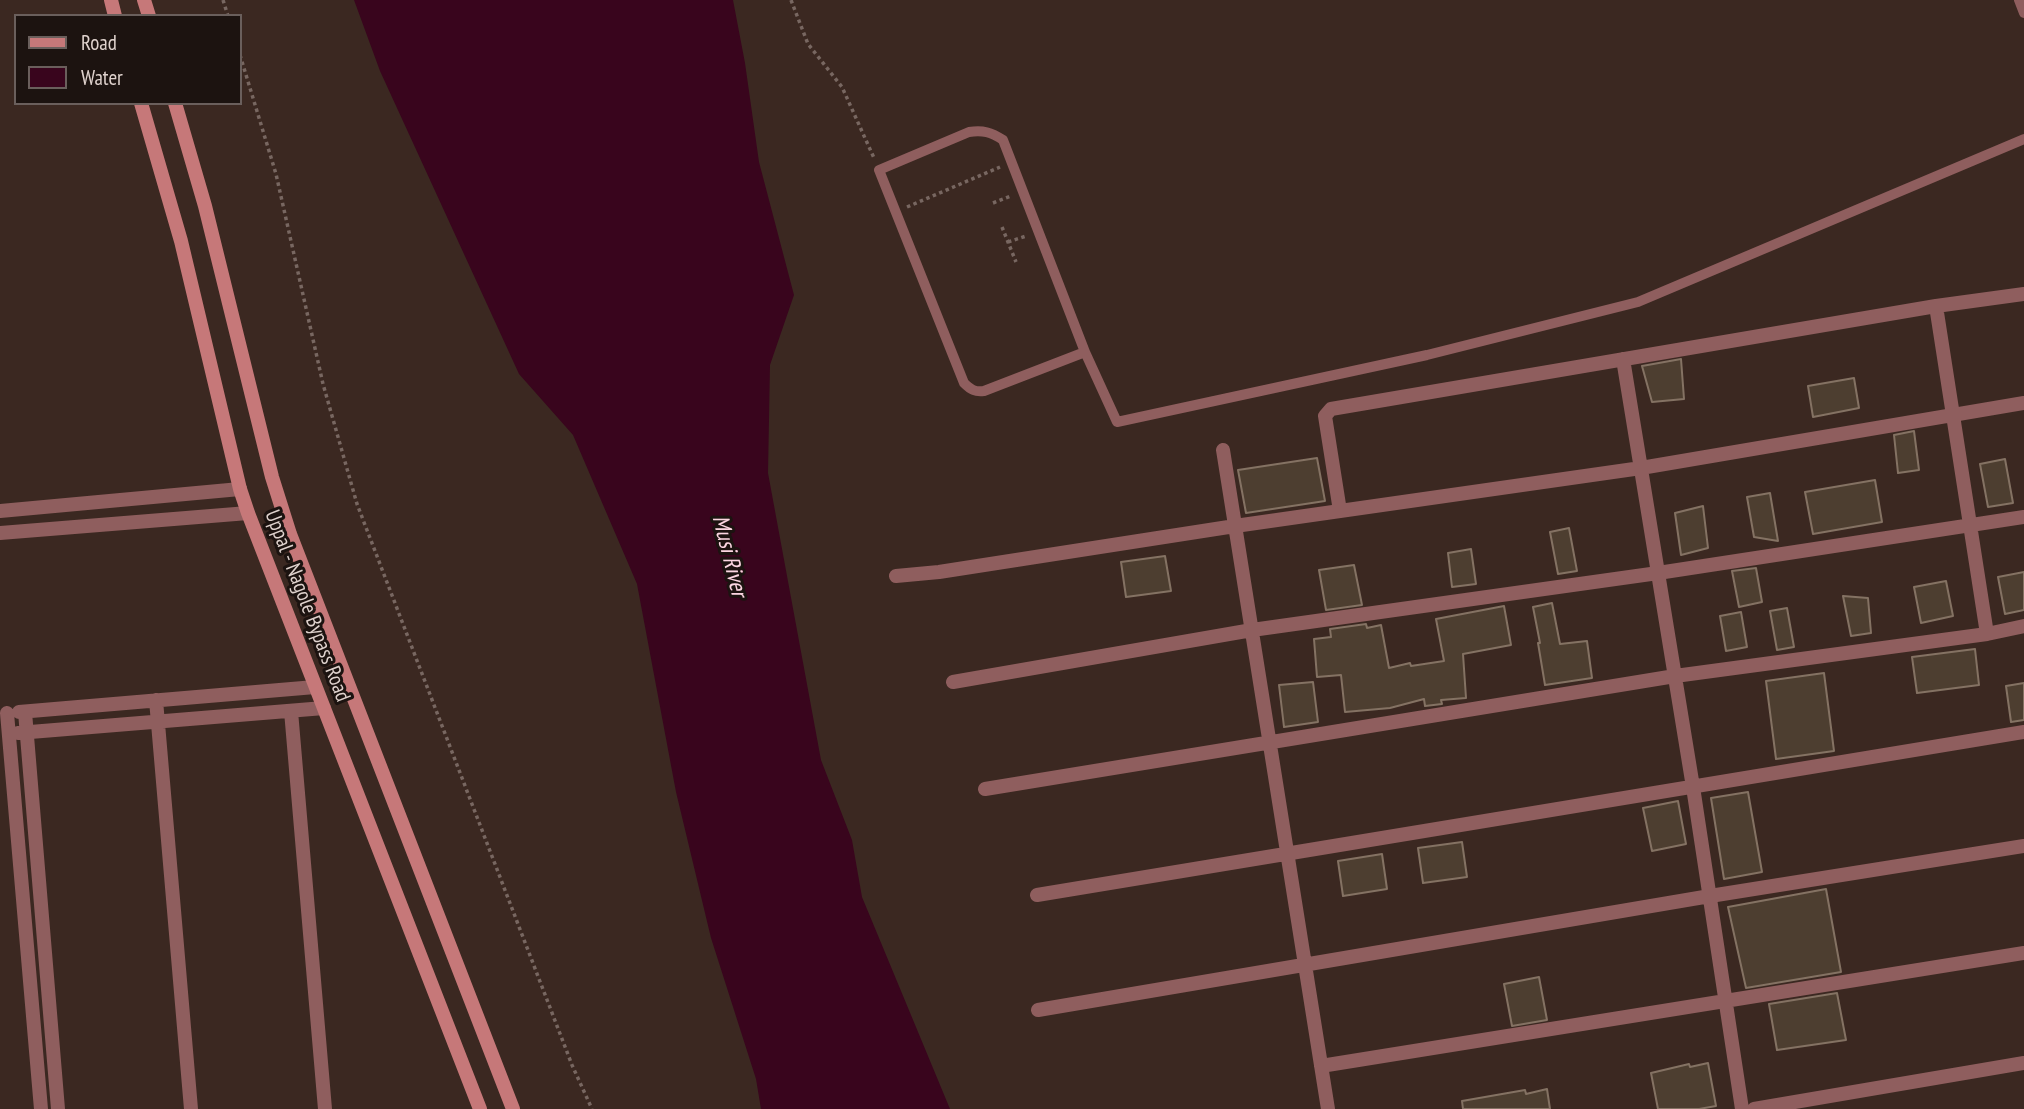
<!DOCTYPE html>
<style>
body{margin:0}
#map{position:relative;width:2024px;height:1109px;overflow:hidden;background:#3b2821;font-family:"PT Sans Narrow",sans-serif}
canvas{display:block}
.legend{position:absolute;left:14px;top:14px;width:228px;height:91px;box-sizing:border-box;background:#1c1310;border:2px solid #6a5f5c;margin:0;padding:9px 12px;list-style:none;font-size:21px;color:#dfd2cd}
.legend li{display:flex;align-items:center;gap:14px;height:35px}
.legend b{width:35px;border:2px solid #6a5f5c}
</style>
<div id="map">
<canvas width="2024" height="1109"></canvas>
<ul class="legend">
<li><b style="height:9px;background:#c67879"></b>Road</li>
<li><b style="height:19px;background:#39051d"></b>Water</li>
</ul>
</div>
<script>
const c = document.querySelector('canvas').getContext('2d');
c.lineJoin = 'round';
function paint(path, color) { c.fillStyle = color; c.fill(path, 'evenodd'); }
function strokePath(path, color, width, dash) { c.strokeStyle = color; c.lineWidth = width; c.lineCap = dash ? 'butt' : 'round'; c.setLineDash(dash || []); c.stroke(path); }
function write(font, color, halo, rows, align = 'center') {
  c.font = font + ' "PT Sans Narrow",sans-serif'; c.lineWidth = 6; c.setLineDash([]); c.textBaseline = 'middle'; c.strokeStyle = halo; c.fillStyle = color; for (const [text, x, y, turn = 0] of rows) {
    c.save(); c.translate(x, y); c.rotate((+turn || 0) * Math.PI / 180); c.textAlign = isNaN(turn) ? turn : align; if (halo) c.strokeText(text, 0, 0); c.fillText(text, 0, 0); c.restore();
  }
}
const water = new Path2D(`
 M354,0H733L745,63L759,162L794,295L770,365L768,473L821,760L852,840L862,897L950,1109H761L756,1079L711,938L676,792L637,584L573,435L519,374L380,71Z`);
const building = new Path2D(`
 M1681,359L1684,399L1652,402L1642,366Z
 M1854,378L1859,408L1813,417L1808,386Z
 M1914,431L1919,470L1898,473L1894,435Z
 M1317,458L1325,501L1246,513L1238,470Z
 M2005,459L2013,503L1988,507L1980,464Z
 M1875,480L1882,522L1813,534L1805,492Z
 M1770,493L1778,541L1754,537L1747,497Z
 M1703,506L1708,548L1681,555L1675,513Z
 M1569,528L1577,571L1558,574L1550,532Z
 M1471,549L1476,584L1452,587L1448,553Z
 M1165,556L1171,591L1126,597L1121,562Z
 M1354,565L1362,605L1326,610L1319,570Z
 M1756,568L1762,602L1739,607L1732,571Z
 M2024,572V610L2005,614L1998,577Z
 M1946,581L1953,616L1921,623L1914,587Z
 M1843,596L1868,598L1871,633L1851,636Z
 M1552,603L1560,644L1587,641L1592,678L1545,685L1538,643H1540L1533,607Z
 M1504,606L1511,645L1463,654L1466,698L1441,700L1442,704L1425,706L1424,699L1390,708L1345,712L1341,675L1317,677L1314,639L1331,637L1330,629L1366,624L1367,628L1381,625L1389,668L1410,663L1411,666L1444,661L1436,619Z
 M1787,608L1794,647L1777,650L1770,611Z
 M1741,612L1747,647L1726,651L1720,616Z
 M1975,649L1979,685L1917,693L1912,657Z
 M1824,673L1834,751L1776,759L1766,681Z
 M1313,682L1318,722L1284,727L1279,685Z
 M2024,683V720L2011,722L2006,686Z
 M1748,792L1762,872L1724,879L1711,798Z
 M1678,801L1686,844L1652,851L1643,808Z
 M1462,842L1467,877L1423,883L1418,848Z
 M1382,854L1387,889L1343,896L1338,861Z
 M1826,889L1841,972L1746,988L1728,907Z
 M1539,977L1547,1020L1512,1026L1504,984Z
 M1837,993L1846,1040L1777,1050L1769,1004Z
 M1708,1063L1716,1106L1699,1109H1658L1651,1073L1689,1064L1690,1067Z
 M1547,1089L1550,1109H1463L1462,1101L1525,1090L1526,1094Z`);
const path = new Path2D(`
 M223,0L228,16
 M791,0L808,44L842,87L874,158
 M240,55L276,174L323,384L357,504L572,1065L592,1109
 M993,203L1011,196
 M907,207L1000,167
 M1002,227L1016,262
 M1008,242L1026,236`);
const lane = new Path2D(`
 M2019,0L2024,13
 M1085,352L984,391C975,392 971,390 964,383L879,170L969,132C983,130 991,132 1003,140L1085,352L1117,422L1427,355L1638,302L2024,139`);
const street = new Path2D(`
 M1936,306L1987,634
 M1623,359L1693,787L1742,1109
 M1223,450L1328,1109
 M0,511L240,489
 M1340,511L1325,416L1331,409L1936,306L2024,294
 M0,533L248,513
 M896,576L939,572L1235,526L1641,468L2024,403
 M953,682L1252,630L1658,573L2024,517
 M156,700L191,1109
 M291,711L325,1109
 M19,712L315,687
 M25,712L58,1109
 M7,713L41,1109
 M18,733L324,708
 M985,789L1675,676L1987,634L2024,626
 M1037,895L2024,732
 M1038,1010L1710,896L2024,846
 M1321,1066L2024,953
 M1754,1109L2024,1063`);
const secondary = new Path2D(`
 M111,0L115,16
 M144,0L149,16
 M141,103L181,241L240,489L248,513L480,1109
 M175,103L205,206L272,477L290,534L513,1109`);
const streetNames = [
 ["Uppal - Nagole Bypass Road",307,606,69]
];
const waterNames = [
 ["Musi River",729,556,76]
];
paint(water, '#39051d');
paint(building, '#4d3e30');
strokePath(building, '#847263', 2);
strokePath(path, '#786761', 3.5, [3.5, 3.5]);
strokePath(lane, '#8f5e5e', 10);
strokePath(street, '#8f5e5e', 14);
strokePath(secondary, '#c67879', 14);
write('21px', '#dfd2cd', '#1c1310', streetNames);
write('italic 23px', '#fcd5e1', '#1c1310', waterNames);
</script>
